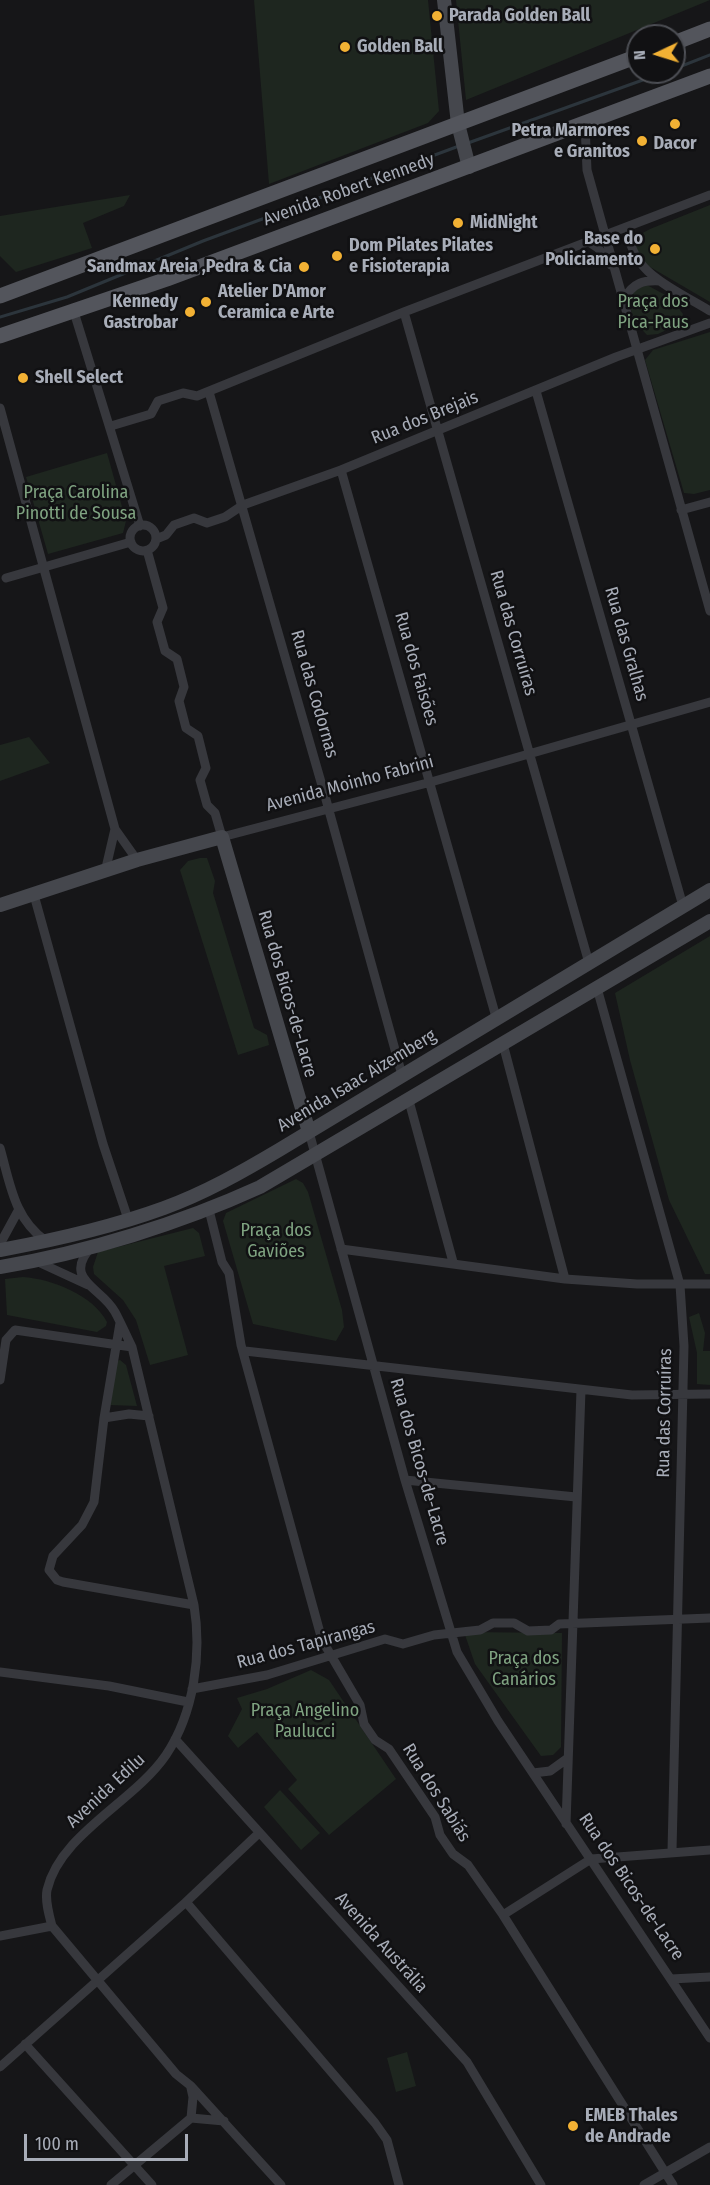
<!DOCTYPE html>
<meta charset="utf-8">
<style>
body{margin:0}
#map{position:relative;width:710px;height:2185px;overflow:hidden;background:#161618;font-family:"Fira Sans Condensed",sans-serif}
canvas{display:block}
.north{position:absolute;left:626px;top:24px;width:60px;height:60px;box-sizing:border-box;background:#111113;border:2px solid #4d4f55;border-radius:50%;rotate:266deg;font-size:16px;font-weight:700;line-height:24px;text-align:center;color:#a8adb8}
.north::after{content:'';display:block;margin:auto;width:21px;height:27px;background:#f2b134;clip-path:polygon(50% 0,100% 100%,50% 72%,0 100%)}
.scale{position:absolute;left:24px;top:2134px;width:164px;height:27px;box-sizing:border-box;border:3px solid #a8adb8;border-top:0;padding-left:8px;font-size:18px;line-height:21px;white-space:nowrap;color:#a8adb8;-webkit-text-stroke:4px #111113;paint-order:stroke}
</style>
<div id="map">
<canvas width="710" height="2185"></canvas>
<div class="north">N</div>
<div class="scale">100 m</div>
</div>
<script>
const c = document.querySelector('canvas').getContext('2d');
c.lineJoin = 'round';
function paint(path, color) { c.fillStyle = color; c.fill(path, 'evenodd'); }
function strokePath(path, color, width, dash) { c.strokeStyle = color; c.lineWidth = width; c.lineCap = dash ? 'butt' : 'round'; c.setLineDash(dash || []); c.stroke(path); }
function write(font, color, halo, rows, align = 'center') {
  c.font = font + ' "Fira Sans Condensed",sans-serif'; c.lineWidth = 5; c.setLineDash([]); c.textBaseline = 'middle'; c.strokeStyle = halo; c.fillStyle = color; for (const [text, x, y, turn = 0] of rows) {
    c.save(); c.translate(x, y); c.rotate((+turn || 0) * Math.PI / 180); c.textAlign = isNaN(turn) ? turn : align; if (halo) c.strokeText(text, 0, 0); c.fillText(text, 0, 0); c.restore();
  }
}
const green = new Path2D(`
 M254,0H428L439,111L428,123L269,184Z
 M456,0H710L466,100Z
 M130,195L124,206L83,223L92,248L16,272L0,256V216Z
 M710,205V302L645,264L639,257L635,242L641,234L650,229Z
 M645,284L671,298L683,314L681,323L658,334L647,335C635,323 628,312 630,294Z
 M710,332V490L694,494L684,493L645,360L653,350Z
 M107,453L126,521L123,533L48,554L26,477Z
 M29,737L50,763L0,781V745Z
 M200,858H207L215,881L213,893L254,1028L267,1035L269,1045L238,1055L180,870L188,861Z
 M710,936V1274H705L669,1200L630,1060L615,993Z
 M296,1179L303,1183L308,1192L342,1310L344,1327L336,1341L253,1324L223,1221L226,1213Z
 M193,1228L199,1233L205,1256L164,1266L188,1355L150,1365L136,1320L123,1300L94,1274L93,1267L98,1252Z
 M23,1277C52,1279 93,1295 107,1322L106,1326L97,1332L7,1315L5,1279Z
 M699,1313L705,1333L703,1351H710V1385L697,1384V1353L689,1317Z
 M120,1360L126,1365L137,1406L110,1405L117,1361Z
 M464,1632L562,1633L561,1747L553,1755L541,1756L475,1664Z
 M311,1670L329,1680L396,1779L329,1835L288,1789L297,1780L257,1732L238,1748L228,1736L242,1709L237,1698L267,1689Z
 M280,1790L320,1833L301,1850L264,1807Z
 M407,2052L416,2086L396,2092L387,2058Z`);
const stream = new Path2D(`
 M674,69L710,55
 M468,143L665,72
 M0,317L67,297L203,241L459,146`);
const street = new Path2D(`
 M585,124L587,170L710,611
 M628,227C629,274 675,289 710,311
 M589,242L598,248L611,265
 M624,299C633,283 643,280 660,281
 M74,312L140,526
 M404,312L589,963
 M536,391L683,906
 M209,392L325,796L402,1075
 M0,408L115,829L137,860
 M111,426L151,414L158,401L183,393L197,396L404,312L710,195
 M341,470L496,1017
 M681,510L710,502
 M130 538a13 13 0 1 1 26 0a13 13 0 1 1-26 0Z
 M156,539L166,535L174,525L194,518L207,523L225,517L243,505L341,470L616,357L710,323
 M147,550L163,608L157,622L165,651L177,659L184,687L179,701L186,728L198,736L206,768L200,780L207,805L215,813L222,837L431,782L710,702
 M6,578L131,542
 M105,872L115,829
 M34,895L103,1144L128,1219
 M597,988L680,1285L684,1346L672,1851
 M503,1044L565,1279
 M409,1101L453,1262
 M309,1132L405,1480L457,1652L498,1721L710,2038
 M0,1148C10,1183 14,1219 46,1241
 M209,1210L222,1262L229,1273L241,1345L322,1640L360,1705L364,1724L375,1740L389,1749L435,1817L440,1835L453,1854L468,1865L503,1915L673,2185
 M0,1244L18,1211
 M92,1246C61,1280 102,1287 115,1312C121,1323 126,1335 132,1347L194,1605C202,1655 194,1713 166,1755C134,1802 60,1834 47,1890C45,1901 49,1915 52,1926L176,2074L191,2086L281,2185
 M341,1249L565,1279L637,1284H710
 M36,1261L88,1285
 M120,1323L104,1418L94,1502L82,1525L53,1556L49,1570L57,1580L63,1582L194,1605
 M245,1351L632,1395L710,1394
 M0,1380L6,1340L15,1330L132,1347
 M104,1418L129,1414L149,1416
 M405,1480L576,1497
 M0,1672L109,1686L188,1702
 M192,1689L267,1675L385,1639L403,1644L434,1635L480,1630L493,1623H514L528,1631L551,1630L559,1624L710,1618
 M175,1739L467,2062L541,2185
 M533,1773L550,1771L568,1758
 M566,1824L581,1390
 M186,1902L375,2123L387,2140L399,2185
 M503,1915L591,1859L710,1850
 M0,1936L52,1926
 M671,1979L710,1977
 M25,2044L152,2185
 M0,2067L186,1902L259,1833
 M191,2118L193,2097L191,2088
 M111,2185L191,2118L224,2121
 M644,2185L710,2147`);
const secondary = new Path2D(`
 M444,0L458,124L469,167
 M0,905L137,860L222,837L309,1132
 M0,1250C55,1240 112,1227 164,1208C205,1193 242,1172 279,1150L710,890
 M0,1267C86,1253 181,1223 260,1187L710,921`);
const primary = new Path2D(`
 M674,43L710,29
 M0,296L638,56
 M0,336L167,279L710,76`);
const markers = [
 [437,16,6,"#f2b134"],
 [345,47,6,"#f2b134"],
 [675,124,6,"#f2b134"],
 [642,141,6,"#f2b134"],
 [458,223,6,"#f2b134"],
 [655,249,6,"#f2b134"],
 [337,256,6,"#f2b134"],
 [304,267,6,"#f2b134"],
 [206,302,6,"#f2b134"],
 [190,312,6,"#f2b134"],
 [23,378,6,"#f2b134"],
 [573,2126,6,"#f2b134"]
];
const poiNames = [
 ["Parada Golden Ball",449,16],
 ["Golden Ball",357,47],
 ["Petra Marmores",630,131,"right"],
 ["e Granitos",630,152,"right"],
 ["Dacor",675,144,"center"],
 ["MidNight",470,223],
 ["Base do",643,239,"right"],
 ["Policiamento",643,260,"right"],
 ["Dom Pilates Pilates",349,246],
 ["e Fisioterapia",349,267],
 ["Sandmax Areia ,Pedra & Cia",292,267,"right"],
 ["Atelier D'Amor",218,292],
 ["Ceramica e Arte",218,313],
 ["Kennedy",178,302,"right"],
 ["Gastrobar",178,323,"right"],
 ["Shell Select",35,378],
 ["EMEB Thales",585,2116],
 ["de Andrade",585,2137]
];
const streetNames = [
 ["Avenida Robert Kennedy",349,190,-20],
 ["Rua dos Brejais",425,418,-22],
 ["Rua das Corruíras",513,633,74],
 ["Rua das Gralhas",626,644,74],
 ["Rua dos Faisões",416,669,74],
 ["Rua das Codornas",314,694,74],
 ["Avenida Moinho Fabrini",350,784,-15],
 ["Rua dos Bicos-de-Lacre",287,994,74],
 ["Avenida Isaac Aizemberg",357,1081,-31],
 ["Rua das Corruíras",665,1413,-89],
 ["Rua dos Bicos-de-Lacre",419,1462,74],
 ["Rua dos Tapirangas",306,1645,-15],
 ["Avenida Edilu",106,1791,-43],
 ["Rua dos Sabiás",436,1793,58],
 ["Rua dos Bicos-de-Lacre",631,1887,56],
 ["Avenida Austrália",381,1943,48]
];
const parkNames = [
 ["Praça dos",653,302],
 ["Pica-Paus",653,323],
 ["Praça Carolina",76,493],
 ["Pinotti de Sousa",76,514],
 ["Praça dos",276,1231],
 ["Gaviões",276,1252],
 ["Praça dos",524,1659],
 ["Canários",524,1680],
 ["Praça Angelino",305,1711],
 ["Paulucci",305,1732]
];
paint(green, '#1e261f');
strokePath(stream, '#2c353c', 3);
strokePath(street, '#37383d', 9);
strokePath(secondary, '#45474d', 14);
strokePath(primary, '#53555c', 15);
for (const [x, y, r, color] of markers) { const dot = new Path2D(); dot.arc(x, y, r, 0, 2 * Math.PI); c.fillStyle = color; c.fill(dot); strokePath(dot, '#111113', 2); }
write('bold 18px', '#a8adb8', '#111113', poiNames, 'left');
write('18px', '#a8adb8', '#111113', streetNames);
write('18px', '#7fa381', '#111113', parkNames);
</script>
